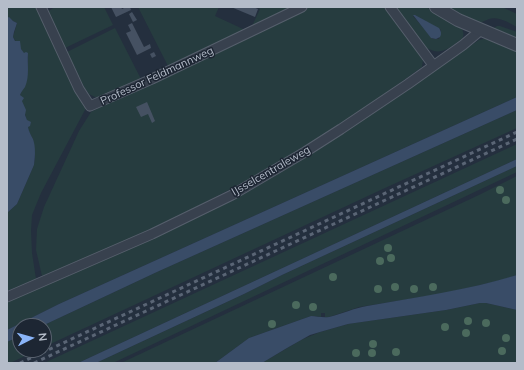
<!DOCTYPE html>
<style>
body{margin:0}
#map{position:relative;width:524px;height:370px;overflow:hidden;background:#242f3e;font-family:Mulish,sans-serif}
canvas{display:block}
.frame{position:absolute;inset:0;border:8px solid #b4bcc9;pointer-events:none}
.north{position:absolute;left:12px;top:318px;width:40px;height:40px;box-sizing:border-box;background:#1d2633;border:1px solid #59626f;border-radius:50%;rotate:84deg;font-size:11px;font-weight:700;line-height:16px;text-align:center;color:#b4bcc9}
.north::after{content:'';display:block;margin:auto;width:14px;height:18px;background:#8ab4f8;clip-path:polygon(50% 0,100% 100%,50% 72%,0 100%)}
</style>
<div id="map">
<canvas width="524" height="370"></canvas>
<div class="frame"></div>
<div class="north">N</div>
</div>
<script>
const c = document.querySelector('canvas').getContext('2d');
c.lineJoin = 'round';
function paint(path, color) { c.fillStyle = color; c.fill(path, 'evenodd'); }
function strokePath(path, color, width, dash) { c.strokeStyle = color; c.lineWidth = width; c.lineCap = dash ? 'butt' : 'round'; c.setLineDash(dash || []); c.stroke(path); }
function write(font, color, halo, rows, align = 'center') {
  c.font = font + ' Mulish,sans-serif'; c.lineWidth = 3; c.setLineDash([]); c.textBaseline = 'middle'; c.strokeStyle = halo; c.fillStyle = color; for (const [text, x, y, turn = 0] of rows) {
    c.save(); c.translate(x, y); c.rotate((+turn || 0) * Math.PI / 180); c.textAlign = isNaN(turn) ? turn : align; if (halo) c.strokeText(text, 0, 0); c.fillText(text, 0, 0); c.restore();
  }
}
const green = new Path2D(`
 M7,7H37L86,108L41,193L32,215L31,230L32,253L36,279L7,291V213L17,204L34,165L35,159L33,139L29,132L23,105L20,95L26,81L28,72V53L24,54L13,37L17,23L13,21L9,18H7Z
 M55,7H104L113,25L65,48L48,12L50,10Z
 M138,7H219L215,16L243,29V31L168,66Z
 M257,7H287L288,9L252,26L260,9Z
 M308,7H383L395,20L410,41L423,60L422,67C353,118 279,165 202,204C150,231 96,254 42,276L36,250L37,229L44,207L79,131L91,112L103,105L252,32Z
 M394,7H426L462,29C464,33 464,36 462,39C449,48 441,57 425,47ZM415,15L441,30L439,39H433L413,16Z
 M448,7H502L517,14V27C509,23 499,16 489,19C486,20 483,22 479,23L457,12Z
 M497,26H500L517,32V38L494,28Z
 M115,28L141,79L97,98L89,94L85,89L67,52Z
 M483,39H487L517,51V97L59,304L7,330V302C92,265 178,230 259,185C336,142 406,89 479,40Z
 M517,110V128L385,188L44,347V326H42L157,272Z
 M517,144V159L78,363H44Z
 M517,166V172L113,363H96L244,294L282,275Z
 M517,176V275L502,280L441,294L359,307L329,317H325V313H321V317L315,316H311L249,338L215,363H121L481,194Z
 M480,303H486L517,310V363H262L301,340L320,332L348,324L446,310Z
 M20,336V350H38L10,363H7V342Z`);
const water = new Path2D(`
 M413,15H415L439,28C441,31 442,34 440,37L436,39L431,38Z
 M9,17L13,21L17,23L14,32L13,37L15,41H20L21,49L24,53L26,52L28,53C27,64 30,76 25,87C23,90 21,92 20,95L24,98L22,101L26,110L25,115L27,120L31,122L30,126L28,127C29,132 31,135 33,139C36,147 35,158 34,165L17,204L7,213V18Z
 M517,97V110L157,272L42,326H20V336L7,342V330L59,304Z
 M517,159V166L282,275L244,294L96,363H78Z
 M517,275V310L486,303H480L446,310L348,324L320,332L310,335L287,348L262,363H215L249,338L311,316C317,316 322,318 329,317C342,314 354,308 367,306C417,297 468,290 517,275Z`);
const building = new Path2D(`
 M111,7H121L122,9L126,7H130L131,10L116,17Z
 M231,7H253L258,9L255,17Z
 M132,12L137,20L133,22L129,14Z
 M132,23L144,47L150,44L151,48L137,55L126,33L131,31L128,25Z
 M154,52L156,56L152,58L150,54Z
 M147,102L155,121L152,123L148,114L141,117L136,107Z`);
const minor = new Path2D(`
 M41,7L79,89L90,106L152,79L302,7
 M390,7L433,65
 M7,297L152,234L232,195L305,152L341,129L408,84L463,45L481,30`);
const tertiary = new Path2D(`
 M436,7L458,20L517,45`);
const rail = new Path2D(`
 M20,363L517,132
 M34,363L517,139`);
const trees = [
 [500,190],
 [506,200],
 [388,248],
 [391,258],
 [380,261],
 [333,277],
 [395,287],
 [433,287],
 [378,289],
 [414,289],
 [296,305],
 [313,307],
 [468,321],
 [486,323],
 [272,324],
 [445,327],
 [466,333],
 [506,338],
 [373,344],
 [502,351],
 [396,352],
 [356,353],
 [372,353]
];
const streetNames = [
 ["Professor Feldmannweg",157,76,-25],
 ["IJsselcentraleweg",271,171,-30]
];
paint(green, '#263c3f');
paint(water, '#394c67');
paint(building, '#455162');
strokePath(minor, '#565f6c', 11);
strokePath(tertiary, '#565f6c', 14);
strokePath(minor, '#38414e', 9);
strokePath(tertiary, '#38414e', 12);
strokePath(rail, '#5a6575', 3, [4, 4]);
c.fillStyle = '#4b6a5d';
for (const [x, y] of trees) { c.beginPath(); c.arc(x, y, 4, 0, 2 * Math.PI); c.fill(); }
write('11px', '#b4bcc9', '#1d2633', streetNames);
</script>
